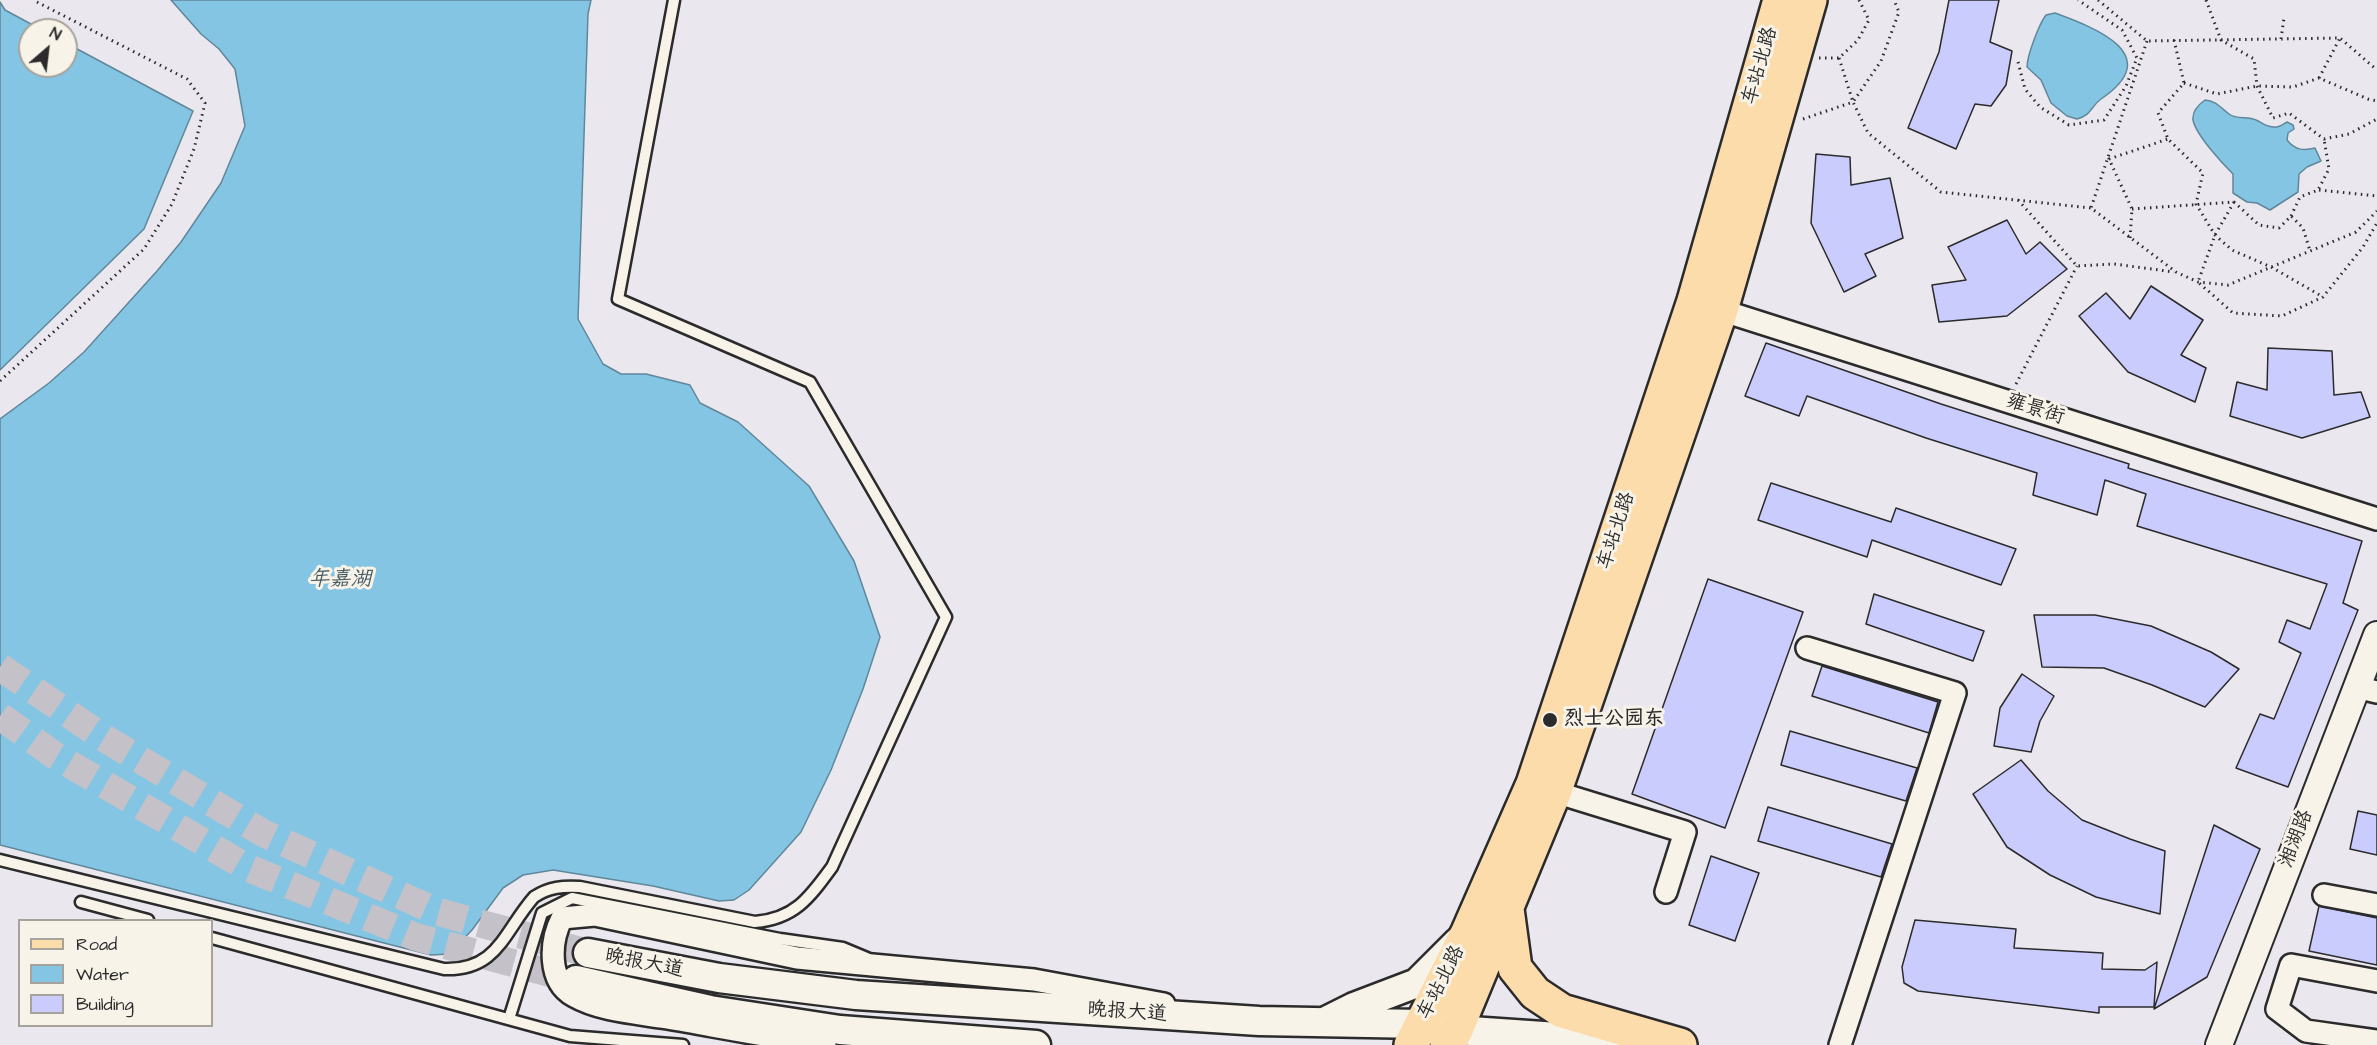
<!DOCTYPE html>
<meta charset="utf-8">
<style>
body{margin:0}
#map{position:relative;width:2377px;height:1045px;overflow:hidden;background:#eae7ef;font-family:"Architects Daughter",sans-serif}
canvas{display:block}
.legend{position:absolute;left:18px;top:919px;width:195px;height:108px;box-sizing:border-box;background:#f7f3e8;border:2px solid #a5a39c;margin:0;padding:8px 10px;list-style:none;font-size:18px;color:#2b2b2b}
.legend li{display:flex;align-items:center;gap:12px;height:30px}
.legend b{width:30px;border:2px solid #a5a39c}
.north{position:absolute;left:18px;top:18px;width:60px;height:60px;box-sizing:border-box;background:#f7f3e8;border:2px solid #a5a39c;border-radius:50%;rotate:28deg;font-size:16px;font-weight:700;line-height:24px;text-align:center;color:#2b2b2b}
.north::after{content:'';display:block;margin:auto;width:21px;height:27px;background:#2b2b2b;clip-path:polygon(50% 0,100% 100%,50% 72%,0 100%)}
</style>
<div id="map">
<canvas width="2377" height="1045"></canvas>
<ul class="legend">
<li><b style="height:8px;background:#fddcac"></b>Road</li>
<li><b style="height:16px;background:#84c5e4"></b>Water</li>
<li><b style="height:16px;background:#cbccfe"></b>Building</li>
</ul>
<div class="north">N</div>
</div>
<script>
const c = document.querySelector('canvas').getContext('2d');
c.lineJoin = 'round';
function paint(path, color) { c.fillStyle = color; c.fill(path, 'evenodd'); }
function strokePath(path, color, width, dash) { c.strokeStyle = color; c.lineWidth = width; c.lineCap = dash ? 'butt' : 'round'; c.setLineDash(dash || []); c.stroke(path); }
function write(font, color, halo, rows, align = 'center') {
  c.font = font + ' "Architects Daughter","LXGW WenKai TC",sans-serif'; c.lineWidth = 6; c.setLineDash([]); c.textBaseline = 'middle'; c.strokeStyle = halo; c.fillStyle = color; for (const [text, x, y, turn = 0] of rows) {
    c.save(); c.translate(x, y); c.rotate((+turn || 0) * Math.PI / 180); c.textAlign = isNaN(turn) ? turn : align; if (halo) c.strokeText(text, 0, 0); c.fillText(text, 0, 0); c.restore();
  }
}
const water = new Path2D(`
 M171,0H591L588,14L578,319L603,364L621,374H646L690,385L700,403L738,422L809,486L854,561L880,637L863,689L831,770L801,832L749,890L734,900L719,901L653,886L553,870L523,875L503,888L472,930L449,954L431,955L0,845V419L49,383L84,352L157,271L181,242L221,183L245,126L235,69L219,49L201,34Z
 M0,2L5,10L42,30H30V66H66V43L193,111L144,229L0,370Z
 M2055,13C2096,28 2166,55 2101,99C2091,106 2092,115 2077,119L2067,116L2051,103L2041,80L2027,67C2027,56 2039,24 2046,15Z
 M2205,100C2216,101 2220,107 2229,114C2237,120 2247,116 2256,120C2263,123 2266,127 2274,127C2279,128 2282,125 2287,122L2293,125L2294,129L2288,133L2287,140C2295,150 2303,151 2315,148L2321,161L2307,167L2299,174L2298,192L2270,210L2257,203L2247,202L2233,193V174C2222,163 2196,135 2193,120C2192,111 2198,105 2205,100Z`);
const building = new Path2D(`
 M1949,0H1999L1990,42L2012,51L2006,85L1991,106L1975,104L1956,149L1908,128L1939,52Z
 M1816,154L1850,157L1851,185L1890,178L1903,238L1865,254L1876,276L1844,292L1811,223Z
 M2007,220L2026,254L2040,242L2067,269L2007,316L1939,322L1932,285L1966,280L1948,247Z
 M2151,286L2203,320L2181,355L2206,368L2195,402L2128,372L2079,316L2106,293L2130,319Z
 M1766,343L1941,404L2129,464L2128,468L2362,541L2343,603L2358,610L2288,787L2236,768L2260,714L2274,719L2301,653L2279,642L2287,620L2310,629L2327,584L2137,526L2146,494L2105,480L2097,515L2033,495L2037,473L1926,438L1807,396L1799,416L1745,396Z
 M2268,348L2332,351L2334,395L2361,392L2370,417L2302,438L2230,416L2237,382L2267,390Z
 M1771,483L1891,522L1896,508L2016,549L2001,585L1872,540L1867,557L1758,520Z
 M1708,579L1803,612L1725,828L1632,794Z
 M1874,594L1984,631L1973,661L1866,624Z
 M2034,615H2095L2151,626L2211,652L2239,669L2205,707L2152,685L2104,668L2042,667Z
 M1822,666L1938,702L1929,733L1812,696Z
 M2022,674L2054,696L2040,721L2031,752L1994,746L2000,708Z
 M1790,731L1917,768L1906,801L1781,765Z
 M2021,760L2048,791L2082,820L2130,839L2165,851L2160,914L2096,897L2050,875L2007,847L1973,794Z
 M1768,807L1892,844L1881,877L1758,841Z
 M2358,811L2377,815V855L2350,849Z
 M2214,825L2260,849L2207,977L2154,1009Z
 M1711,856L1759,873L1735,941L1689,925Z
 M2319,906L2377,918V965L2309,951Z
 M1915,920L2016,929L2014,948L2103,953L2102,969L2145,970L2157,962L2154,1007H2099V1013L1918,991L1904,983L1902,967Z`);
const secondaryTunnel = new Path2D(`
 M0,667L104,738L263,833L435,911L588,953
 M0,716L54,755L246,867L416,937L576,980`);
const path = new Path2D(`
 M2098,0L2147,41L2340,38L2377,70
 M2206,0L2221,40L2254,59L2257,86L2273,118L2289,113L2324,139L2349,134L2377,119
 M2281,39L2284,18
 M2174,40L2184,83L2158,113L2168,139L2203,173L2196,204L2215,235L2232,250L2271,267L2323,297
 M2147,41L2091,208L2176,272L2198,282L2228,285L2356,232L2377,211
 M1819,58H1839L1858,40L1869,20L1859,0
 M1839,58L1853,102L1881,61L1899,12L1894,0
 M2018,62L2025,89L2040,107L2069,125L2104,120L2126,86L2137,58L2122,30L2078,0
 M2319,78L2340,38
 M2184,83L2217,94L2257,86L2293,87L2319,78L2368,99L2377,101
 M1803,119L1853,102L1868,133L1941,192L2091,208
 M2319,190L2377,196
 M2018,200L2077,266L2114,264L2174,272
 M2234,202L2215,235L2198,282L2233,313L2282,316L2323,297L2363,247L2377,223
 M2132,209L2234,202L2259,225L2279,228L2291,216L2303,228L2310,251
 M2291,216L2300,197L2318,190L2329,169L2324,139
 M2130,238L2132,209L2109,159L2168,139
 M0,381L144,249L172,204L194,149L205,103L187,79L33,0
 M2016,384L2077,266`);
const service = new Path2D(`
 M0,860L444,969C498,971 504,931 534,897C549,887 563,886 580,887L755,922C795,919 810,897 832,867L946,617L810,382L618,299L674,0
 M81,902L148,920
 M212,938L570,1036L683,1045
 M509,1019L542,913L572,898L780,939L843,948L867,958`);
const minor = new Path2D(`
 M1711,307L2377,519
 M1807,648L1955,693L1840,1045
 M2356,687L2377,692
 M1542,788L1685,832L1666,892
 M2324,895L2377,905
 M2377,981L2291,965L2277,1009L2306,1031L2377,1041
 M825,1045C772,1037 719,1027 667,1018C637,1013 600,1011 574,996C547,981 550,941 562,918L595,915L797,958L1034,980L1164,1004`);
const tertiary = new Path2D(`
 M2219,1045L2377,635`);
const secondary = new Path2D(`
 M588,953L719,978L856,995L1259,1021L1422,1024L1456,1030L1645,1043
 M576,980L710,1010L840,1030L1036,1045
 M1328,1020L1354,1007L1417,983L1458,942`);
const primary = new Path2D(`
 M1507,909L1515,968L1535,993L1562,1011L1680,1045
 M1411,1045L1468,932L1533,784L1694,301L1780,0
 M1447,1045L1456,1030L1554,793L1721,310L1810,0`);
const markers = [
 [1550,720,8,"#2b2b2b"]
];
const streetNames = [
 ["车站北路",1761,66,-74],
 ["雍景街",2035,410,18],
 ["车站北路",1617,531,-72],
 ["湘湖路",2297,839,-69],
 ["晚报大道",644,964,11],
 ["车站北路",1442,983,-63],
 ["晚报大道",1127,1013,4]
];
const poiNames = [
 ["烈士公园东",1564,720]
];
const waterNames = [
 ["年嘉湖",340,581]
];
paint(water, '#84c5e4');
strokePath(water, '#60879a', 1.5);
paint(building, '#cbccfe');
strokePath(building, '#2b2b2b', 1.5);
strokePath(secondaryTunnel, '#c4c1c8', 28, [28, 14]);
strokePath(service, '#2b2b2b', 15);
strokePath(minor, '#2b2b2b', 26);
strokePath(tertiary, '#2b2b2b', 30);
strokePath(secondary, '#2b2b2b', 33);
strokePath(primary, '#2b2b2b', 38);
strokePath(path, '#2b2b2b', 3, [1.5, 4.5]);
strokePath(service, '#f7f3e8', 10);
strokePath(minor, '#f7f3e8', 21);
strokePath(tertiary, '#f7f3e8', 26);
strokePath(secondary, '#f7f3e8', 28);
strokePath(primary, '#fddcac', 33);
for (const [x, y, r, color] of markers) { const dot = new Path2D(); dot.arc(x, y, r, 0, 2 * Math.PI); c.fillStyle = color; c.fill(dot); strokePath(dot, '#f7f3e8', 2); }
write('20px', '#2b2b2b', '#f7f3e8', streetNames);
write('bold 20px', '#2b2b2b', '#f7f3e8', poiNames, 'left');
write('italic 21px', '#465962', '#f7f3e8', waterNames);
</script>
